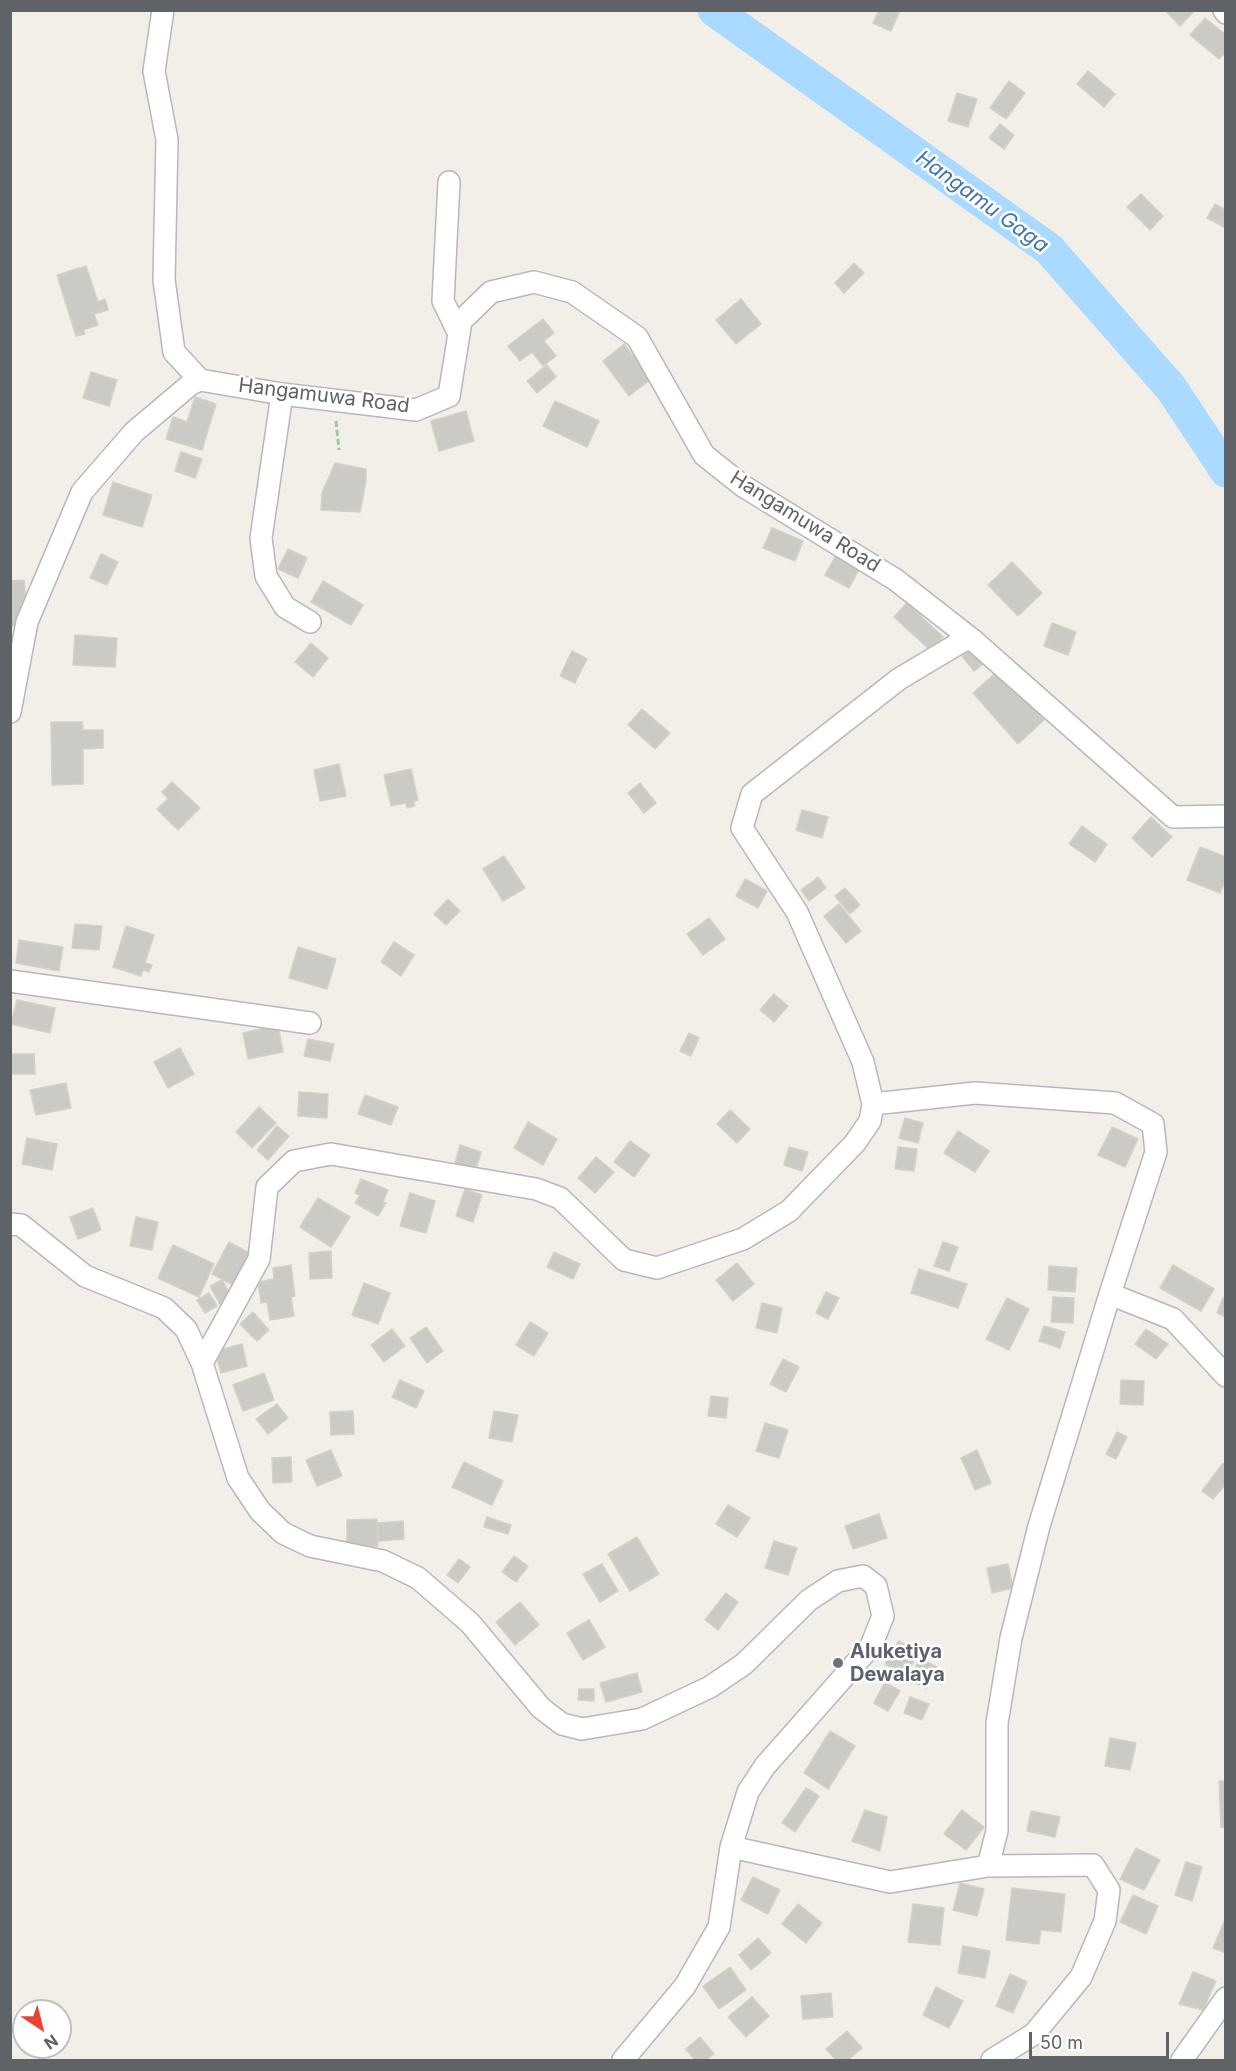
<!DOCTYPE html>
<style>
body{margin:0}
#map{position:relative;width:1236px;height:2071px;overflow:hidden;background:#f1efe8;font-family:Inter,sans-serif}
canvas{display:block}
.frame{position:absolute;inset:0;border:12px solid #5f6368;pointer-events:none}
.north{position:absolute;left:12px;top:1999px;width:60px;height:60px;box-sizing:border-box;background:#fff;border:2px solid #bfc1c3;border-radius:50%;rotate:145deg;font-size:16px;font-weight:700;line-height:24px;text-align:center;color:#5f6368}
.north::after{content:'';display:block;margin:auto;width:21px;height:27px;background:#ea4335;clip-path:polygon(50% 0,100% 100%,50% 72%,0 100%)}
.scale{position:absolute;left:1029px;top:2032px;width:140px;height:27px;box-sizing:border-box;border:3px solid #5f6368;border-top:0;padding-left:8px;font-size:18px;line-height:21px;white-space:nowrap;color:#5f6368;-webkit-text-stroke:4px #fff;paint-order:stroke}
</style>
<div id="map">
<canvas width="1236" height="2071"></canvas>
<div class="frame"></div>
<div class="north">N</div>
<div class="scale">50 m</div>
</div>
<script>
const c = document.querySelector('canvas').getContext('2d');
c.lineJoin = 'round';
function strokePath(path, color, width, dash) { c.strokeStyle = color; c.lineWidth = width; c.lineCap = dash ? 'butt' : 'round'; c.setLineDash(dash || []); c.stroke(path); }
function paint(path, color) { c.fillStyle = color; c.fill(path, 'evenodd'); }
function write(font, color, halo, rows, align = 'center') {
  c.font = font + ' Inter,sans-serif'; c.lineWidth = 5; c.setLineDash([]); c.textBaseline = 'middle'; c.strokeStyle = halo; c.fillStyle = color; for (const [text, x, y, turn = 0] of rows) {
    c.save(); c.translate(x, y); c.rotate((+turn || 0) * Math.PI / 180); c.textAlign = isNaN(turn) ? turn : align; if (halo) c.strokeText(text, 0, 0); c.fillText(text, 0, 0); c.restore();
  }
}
const river = new Path2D(`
 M714,10L1049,249L1171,388L1226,471`);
const building = new Path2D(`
 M879,10H900L891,31L873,23Z
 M1165,10H1195L1180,26Z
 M1205,18L1226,35V52L1219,59L1190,35Z
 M1088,71L1115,94L1104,107L1077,84Z
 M1009,81L1025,93L1006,119L990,108Z
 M957,93L977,99L968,127L948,121Z
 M1000,124L1014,135L1004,149L989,138Z
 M1141,194L1163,216L1150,230L1127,207Z
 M1215,204L1226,210L1224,227L1207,218Z
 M854,263L864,273L844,293L835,283Z
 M86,266L98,302L105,299L108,310L94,314L98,325L83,330L85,334L76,336L57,275Z
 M741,299L761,324L736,344L716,320Z
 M543,319L554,333L544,341L556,356L543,366L532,352L520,361L508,346Z
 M624,344L651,379L629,396L603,361Z
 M547,365L556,377L537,393L527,381Z
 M91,372L117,380L109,406L83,398Z
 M195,397L216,404L202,450L166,439L173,417L187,422Z
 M555,401L599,421L587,447L543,426Z
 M466,411L474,441L439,451L431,421Z
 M181,452L202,459L195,478L175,471Z
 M335,463L366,469V481L360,512L321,510L322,493Z
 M113,482L152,495L142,527L103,515Z
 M772,528L803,541L795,561L763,548Z
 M288,549L307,558L298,578L278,569Z
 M101,554L118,562L107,585L90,578Z
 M836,555L860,568L849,588L825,575Z
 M1012,562L1042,593L1018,616L988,585Z
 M24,580L28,624L10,626V581Z
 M323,581L363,605L351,625L311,602Z
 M907,603L943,637L930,650L894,617Z
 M1052,623L1076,632L1068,655L1044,646Z
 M75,635L117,638L115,667L73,665Z
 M311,643L328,658L313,677L295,662Z
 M975,646L987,661L974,671L962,656Z
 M572,651L587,659L575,683L560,676Z
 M999,670L1044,720L1018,744L973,693Z
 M642,709L670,733L655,749L628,725Z
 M51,722H82L83,730H103V748L83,749V784L52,785Z
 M339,764L346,796L320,801L314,770Z
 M411,769L418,800L414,801L415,806L407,808L406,803L391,806L384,775Z
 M172,782L200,808L178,830L157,809L168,799L162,792Z
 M640,783L656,803L644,813L628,793Z
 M802,810L828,817L822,838L796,830Z
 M1151,817L1172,837L1152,857L1132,838Z
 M1082,826L1107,844L1095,862L1069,844Z
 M1200,847L1226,857V879L1220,893L1187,880Z
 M504,856L525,888L503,901L483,869Z
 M818,877L826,888L809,901L801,890Z
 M745,879L767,891L758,908L736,896Z
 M845,888L860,905L850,914L835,896Z
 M448,899L460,911L446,925L434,914Z
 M839,904L861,931L846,943L824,916Z
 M709,918L725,939L703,955L687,934Z
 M75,924L102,926L99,950L72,948Z
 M126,926L154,935L145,963L152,965L149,972L143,970L141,976L113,967Z
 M19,940L63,947L59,971L16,963Z
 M394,942L414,955L401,976L381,962Z
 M298,947L336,959L327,989L289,978Z
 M774,994L788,1006L774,1022L760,1010Z
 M17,1000L55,1008L50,1033L11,1024Z
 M278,1025L283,1052L248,1059L243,1033Z
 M689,1033L699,1038L691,1056L680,1051Z
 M308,1039L334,1044L330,1061L304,1056Z
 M180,1048L194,1074L168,1088L154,1062Z
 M10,1054H34L35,1074H10Z
 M66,1083L71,1108L36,1115L30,1090Z
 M299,1092L328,1094L327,1118L298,1116Z
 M365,1095L398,1107L391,1125L358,1114Z
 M259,1107L276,1123L252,1148L236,1132Z
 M730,1110L750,1129L737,1143L717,1124Z
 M905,1118L923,1123L918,1143L899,1138Z
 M528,1122L557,1139L543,1165L514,1148Z
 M277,1126L289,1136L268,1160L257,1150Z
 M1112,1127L1138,1139L1125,1167L1098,1155Z
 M958,1131L989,1151L975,1172L944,1153Z
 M27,1138L57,1144L52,1170L22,1164Z
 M630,1141L650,1155L634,1177L614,1162Z
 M460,1145L481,1152L474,1176L453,1170Z
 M789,1147L808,1152L802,1171L784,1165Z
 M898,1147L917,1149L914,1171L895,1169Z
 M596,1157L614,1172L595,1193L578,1178Z
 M361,1179L388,1190L383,1202L386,1203L378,1216L355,1203L360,1195L355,1193Z
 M465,1189L482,1195L473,1222L456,1216Z
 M410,1193L435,1201L426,1233L400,1226Z
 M318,1198L350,1217L331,1247L300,1227Z
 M93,1208L101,1230L78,1239L70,1217Z
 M136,1217L158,1222L152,1250L130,1246Z
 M229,1242L252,1254L235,1286L212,1274Z
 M943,1242L958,1247L949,1271L934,1266Z
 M173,1245L214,1264L199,1297L158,1278Z
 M331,1251L332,1278L310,1279L309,1253Z
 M554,1252L580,1264L573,1279L547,1267Z
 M737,1263L754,1284L733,1301L716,1280Z
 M291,1265L295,1296L291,1297L294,1316L270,1320L267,1302L261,1303L258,1282L274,1279L273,1268Z
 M1173,1265L1214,1289L1201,1311L1160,1288Z
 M1049,1266L1077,1268L1075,1292L1048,1290Z
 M919,1269L967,1284L958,1308L911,1293Z
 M222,1280L234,1301L222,1308L210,1286Z
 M364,1283L390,1293L378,1324L352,1315Z
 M826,1292L839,1298L828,1319L816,1313Z
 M209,1293L217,1306L205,1313L197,1300Z
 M1053,1297L1074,1298L1073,1323L1051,1322Z
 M1007,1298L1029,1309L1009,1350L986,1339Z
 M1223,1298L1226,1299V1317L1217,1313Z
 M762,1303L782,1308L777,1333L756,1328Z
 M253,1312L269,1330L257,1341L240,1324Z
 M530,1322L548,1333L534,1356L516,1345Z
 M1044,1326L1065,1332L1060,1348L1039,1341Z
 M426,1327L443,1351L427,1363L410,1338Z
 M392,1329L405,1346L384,1362L371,1345Z
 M1146,1329L1168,1344L1156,1359L1135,1344Z
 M242,1344L247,1366L221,1373L215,1351Z
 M783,1359L799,1367L786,1392L770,1384Z
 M264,1373L274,1400L243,1411L233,1385Z
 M400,1380L424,1391L416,1408L392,1397Z
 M1121,1380L1144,1381L1143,1405L1120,1404Z
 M711,1396L728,1398L726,1418L708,1416Z
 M277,1404L288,1418L268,1434L256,1419Z
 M353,1411L354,1434L331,1435L330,1412Z
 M494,1411L518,1415L512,1442L489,1438Z
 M765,1423L788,1430L779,1458L756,1451Z
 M1117,1432L1127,1437L1116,1459L1106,1454Z
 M331,1450L342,1476L317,1486L306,1460Z
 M977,1450L991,1483L975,1490L961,1458Z
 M291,1457L292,1482L273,1483L272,1458Z
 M464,1462L503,1481L492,1505L452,1487Z
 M1223,1463L1226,1465V1484L1213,1499L1202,1491Z
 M728,1505L750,1518L737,1537L716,1524Z
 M879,1514L887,1538L853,1549L845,1526Z
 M487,1517L511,1525L508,1534L484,1527Z
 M377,1519L378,1546L347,1547V1520Z
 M403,1521L404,1539L379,1541L377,1523Z
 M637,1537L659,1574L630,1591L608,1554Z
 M774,1541L797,1548L788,1575L765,1568Z
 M514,1556L528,1566L516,1582L502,1572Z
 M459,1559L470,1567L458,1583L447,1575Z
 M602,1564L618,1591L600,1602L583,1574Z
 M1008,1564L1013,1588L992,1593L987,1568Z
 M726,1593L738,1602L718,1630L705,1620Z
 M520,1602L539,1625L515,1645L496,1622Z
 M589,1620L605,1647L583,1660L567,1633Z
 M899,1641L919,1653L905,1676L885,1664Z
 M920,1658L937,1667L926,1688L909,1680Z
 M637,1673L642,1692L606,1702L600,1683Z
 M885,1682L900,1691L888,1711L874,1703Z
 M579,1689H594V1701L578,1700Z
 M910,1697L929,1704L922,1720L904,1713Z
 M830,1731L855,1746L828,1789L804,1773Z
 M1110,1738L1136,1743L1130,1770L1105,1766Z
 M1219,1781H1226V1827H1221Z
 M806,1788L819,1796L795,1832L782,1823Z
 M865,1810L887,1817L880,1851L852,1841Z
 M962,1810L984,1827L966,1850L944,1834Z
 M1031,1811L1060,1817L1055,1837L1027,1831Z
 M1136,1848L1160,1860L1144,1890L1120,1879Z
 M1186,1862L1202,1867L1192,1901L1175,1895Z
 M753,1877L780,1890L768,1914L741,1900Z
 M960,1883L984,1889L977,1916L953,1910Z
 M1012,1888L1065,1894L1061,1932L1041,1930L1039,1944L1006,1940Z
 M1133,1895L1158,1906L1146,1934L1120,1922Z
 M798,1904L822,1923L806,1943L782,1924Z
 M913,1904L944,1908L940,1945L908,1942Z
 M1226,1917V1953L1213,1948Z
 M758,1938L771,1953L751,1970L739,1955Z
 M963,1946L990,1951L985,1978L958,1973Z
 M730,1967L746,1990L719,2009L703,1986Z
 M1193,1972L1216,1981L1203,2010L1179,2004Z
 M1010,1974L1027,1982L1013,2013L996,2006Z
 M936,1987L963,2001L949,2028L923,2015Z
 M831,1993L833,2017L803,2019L801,1996Z
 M752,1997L769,2016L746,2037L728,2017Z
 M847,2031L862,2048L848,2060H836L826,2049Z
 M700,2037L714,2054L706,2060H695L686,2049Z`);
const path = new Path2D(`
 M336,421L339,450`);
const minor = new Path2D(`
 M163,10L154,71L167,140L164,280L174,352L200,380L282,394L416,410L449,396L461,321L491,292L534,282L572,292L637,337L704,455L743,486L896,580L974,641L1173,817L1226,816
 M1224,10L1226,13
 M449,182L443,301L459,334
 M282,394L261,538L266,576L285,607L310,622
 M10,712L27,622L82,492L134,432L191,384L200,380
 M10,981L310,1023
 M873,1104L975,1093L1115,1103L1153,1124L1156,1152L1110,1294L1039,1526L1011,1638L997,1723V1831L988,1866
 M10,1224L21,1225L85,1276L164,1308L186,1329L202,1363L238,1478L260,1511L283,1533L310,1546L383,1561L418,1578L470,1623L541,1708L562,1724L582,1729L642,1719L710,1687L744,1664L809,1600L838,1581L863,1576L876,1586L883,1616L871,1646L765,1766L748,1792L731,1847L719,1927L685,1986L623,2060
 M1110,1294L1173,1319L1226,1376
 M202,1363L259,1259L267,1187L294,1161L331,1154L536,1189L560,1198L624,1260L657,1268L743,1239L789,1211L855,1143L870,1121L873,1104L863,1062L797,912L742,828L752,794L899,679L966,639L974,641
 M731,1847L890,1882L988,1866L1093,1865L1109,1890L1105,1921L1081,1977L1034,2034L992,2060
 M1182,2060L1226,1998`);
const markers = [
 [838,1663,6,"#6b7280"]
];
const streetNames = [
 ["Hangamuwa Road",324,396,7],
 ["Hangamuwa Road",805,522,32]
];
const worshipNames = [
 ["Aluketiya",850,1652],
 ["Dewalaya",850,1675]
];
const waterNames = [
 ["Hangamu Gaga",982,202,36]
];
strokePath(river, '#aadaff', 33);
paint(building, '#cccac5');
strokePath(building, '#d6d1c6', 1.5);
strokePath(minor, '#b5b8bc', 24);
strokePath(path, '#9cc7a9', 3, [6, 3]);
strokePath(minor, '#fff', 21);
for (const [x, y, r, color] of markers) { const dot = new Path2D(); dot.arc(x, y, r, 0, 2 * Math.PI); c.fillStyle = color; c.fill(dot); strokePath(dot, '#fff', 2); }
write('20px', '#5f6368', '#fff', streetNames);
write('bold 20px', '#5b616d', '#fff', worshipNames, 'left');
write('italic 21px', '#4174aa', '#fff', waterNames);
</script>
